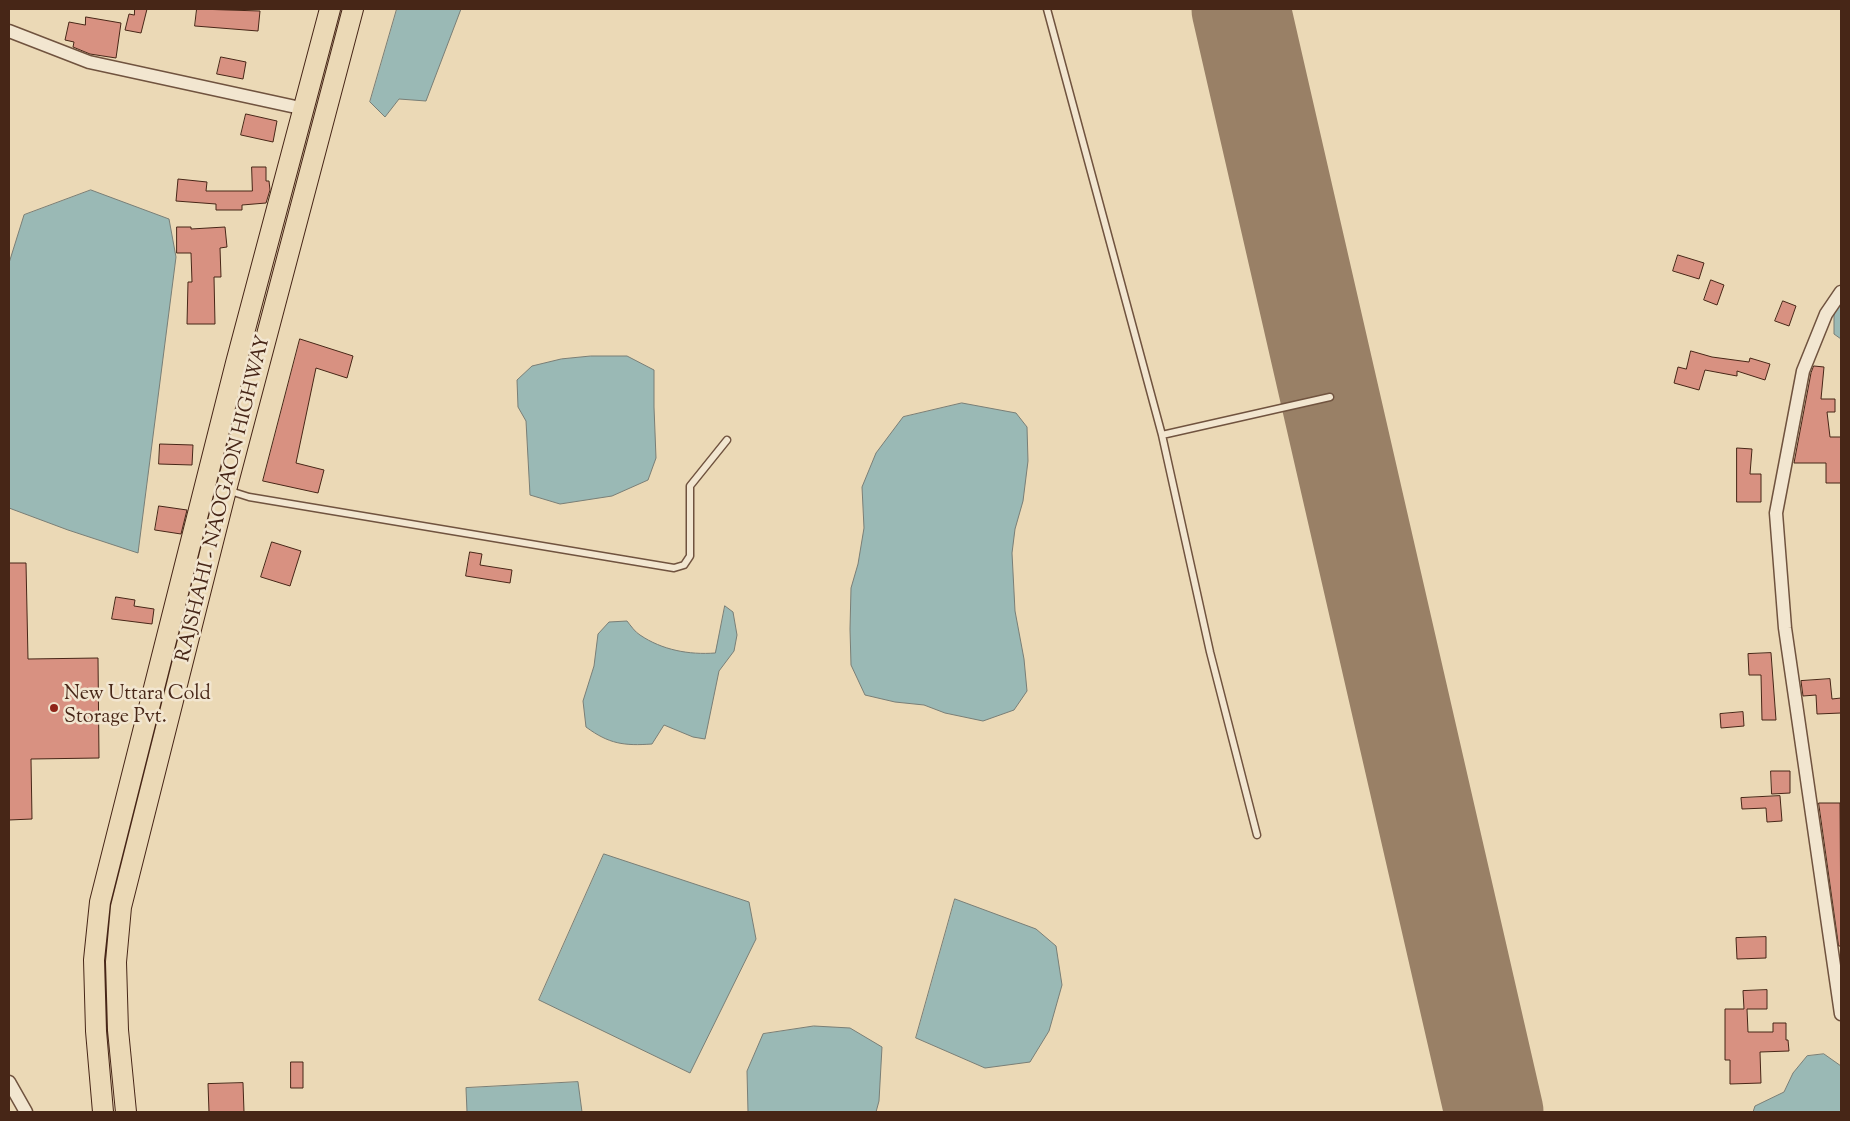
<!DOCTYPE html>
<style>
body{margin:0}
#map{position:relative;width:1850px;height:1121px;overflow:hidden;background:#ebd9b6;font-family:"Sorts Mill Goudy",serif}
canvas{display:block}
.frame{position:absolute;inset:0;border:10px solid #472617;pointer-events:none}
</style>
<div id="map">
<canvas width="1850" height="1121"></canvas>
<div class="frame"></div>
</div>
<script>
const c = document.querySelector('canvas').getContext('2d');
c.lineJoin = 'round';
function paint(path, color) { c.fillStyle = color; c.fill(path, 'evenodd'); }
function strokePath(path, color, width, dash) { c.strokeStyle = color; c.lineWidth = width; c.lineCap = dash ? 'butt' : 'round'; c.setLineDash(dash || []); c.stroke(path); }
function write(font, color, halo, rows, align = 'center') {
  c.font = font + ' "Sorts Mill Goudy",serif'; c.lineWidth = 5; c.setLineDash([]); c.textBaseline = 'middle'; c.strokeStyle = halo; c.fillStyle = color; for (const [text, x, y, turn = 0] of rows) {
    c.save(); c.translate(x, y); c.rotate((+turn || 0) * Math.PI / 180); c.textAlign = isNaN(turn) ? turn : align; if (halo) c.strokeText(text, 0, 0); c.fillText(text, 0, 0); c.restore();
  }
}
const water = new Path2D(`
 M397,9H461L426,101L399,99L385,117L370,102Z
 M91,190L169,219L176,257L138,553L68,530L9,508V263L24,215Z
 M1841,299V339L1834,334V308Z
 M591,356H627L654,370V407L656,458L648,480L612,496L560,504L530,495L526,421L518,407L517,380L532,366L561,359Z
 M962,403L1016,413L1027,427L1028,461L1023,501L1015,529L1012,553L1015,611L1024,659L1027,691L1014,710L983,721L945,713L924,705L895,702L865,695L851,665L850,629L851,588L858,564L864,528L862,487L876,453L903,417Z
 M725,606L733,612L737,635L734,651L719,671L705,739L693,737L664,725L652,744C624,746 609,744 586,727L583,701L594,666L598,634L609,622L627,621C631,626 635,632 640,635C662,650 689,655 715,653Z
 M604,854L749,902L756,939L690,1073L539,1000Z
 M955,899L1036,929L1056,946L1062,985L1049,1031L1030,1062L985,1068L916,1038Z
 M814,1026L850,1028L882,1047L879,1101L876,1112H748L747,1071L763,1034Z
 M1824,1054L1841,1066V1112H1753L1755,1106L1784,1092L1793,1073L1807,1056Z
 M578,1082L582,1112H467L466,1088Z`);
const runway = new Path2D(`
 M1241,9L1494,1112`);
const building = new Path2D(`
 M135,9H147L141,33L125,30L129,14L134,15Z
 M197,9L260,11L258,31L195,26Z
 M86,17L121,23L116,58L90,54L73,47L74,42L65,40L69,22L85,25Z
 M221,57L246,62L243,79L217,74Z
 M246,114L277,121L273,142L241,135Z
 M252,167H266V181H269L270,190L266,203L242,205V210H216V204L176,201L178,179L207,182L206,191H252Z
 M177,227H191V229L225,227L227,247L220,248L221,277H214L215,324H187L188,282H192L191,253H177Z
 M1678,255L1704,263L1699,279L1673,271Z
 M1711,280L1724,285L1717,305L1704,300Z
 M1783,301L1796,306L1789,326L1775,321Z
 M300,339L353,356L347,378L316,368L296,463L324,470L318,493L263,481Z
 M1691,351L1712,357L1749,362L1750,358L1770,364L1765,380L1737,371V376L1705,370L1699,390L1674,383L1678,367L1686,369Z
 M1814,366L1824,367L1821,399H1835V412H1827L1830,437H1841V483H1826V463H1794L1811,373Z
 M160,444L193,445L192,465L159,464Z
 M1737,448L1752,449L1750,474H1761V502H1737Z
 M159,506L187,510L181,534L155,530Z
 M272,542L301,551L290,586L261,577Z
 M470,552L482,554L480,565L512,570L510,583L466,576Z
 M9,563H26L28,659L98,658L99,758L31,759L32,819L9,820Z
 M116,597L135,600L134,606L154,609L152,624L112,619Z
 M1771,653L1776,720H1762L1761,675H1749L1748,654Z
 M1830,679L1832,699L1841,698V713L1817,714L1816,695L1803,696L1801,681Z
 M1743,712L1744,726L1721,728L1720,714Z
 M1771,771H1790V793L1772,794Z
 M1780,796L1782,821L1767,822L1766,808L1742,809L1741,798Z
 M1819,803H1840L1841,946H1839Z
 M1766,937V958L1737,959L1736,938Z
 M1767,990V1009H1747L1748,1032H1773V1023H1786V1040H1788L1789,1051L1760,1052L1761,1083L1730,1084V1060H1725V1009H1744L1743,991Z
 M291,1062H303V1088H291Z
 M243,1083L244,1112H209L208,1084Z`);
const service = new Path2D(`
 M1047,9L1162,435L1330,397
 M1162,435L1210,652L1257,835
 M227,490L249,497L674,568L684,565L690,556V486L727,440`);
const minor = new Path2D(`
 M9,31L89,62L305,109
 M1841,292L1826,314L1803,371L1776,513L1785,628L1841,1014
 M9,1082L26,1112`);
const primary = new Path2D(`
 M103,1112L96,1031L94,960L100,902L236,363L330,9
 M126,1112L118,1030L116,962L121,907L226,490L353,9`);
const markers = [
 [54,708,5,"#8f2418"]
];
const streetNames = [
 ["RAJSHAHI - NAOGAON HIGHWAY",225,499,-76]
];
const poiNames = [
 ["New Uttara Cold",64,696],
 ["Storage Pvt.",64,719]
];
paint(water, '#9ab9b5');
strokePath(water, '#797e76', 1);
strokePath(runway, '#998066', 99);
paint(building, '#d89181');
strokePath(building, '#472617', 1);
strokePath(service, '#70533f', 9);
strokePath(minor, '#70533f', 15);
strokePath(primary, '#472617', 22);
strokePath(service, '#f2e6d0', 6);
strokePath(minor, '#f2e6d0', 12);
strokePath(primary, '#ebd9b6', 20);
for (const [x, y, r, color] of markers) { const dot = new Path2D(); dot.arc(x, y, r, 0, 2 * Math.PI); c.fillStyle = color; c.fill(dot); strokePath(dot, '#f2e6d0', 2); }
write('20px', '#472617', '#f2e6d0', streetNames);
write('20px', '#472617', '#f2e6d0', poiNames, 'left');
</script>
